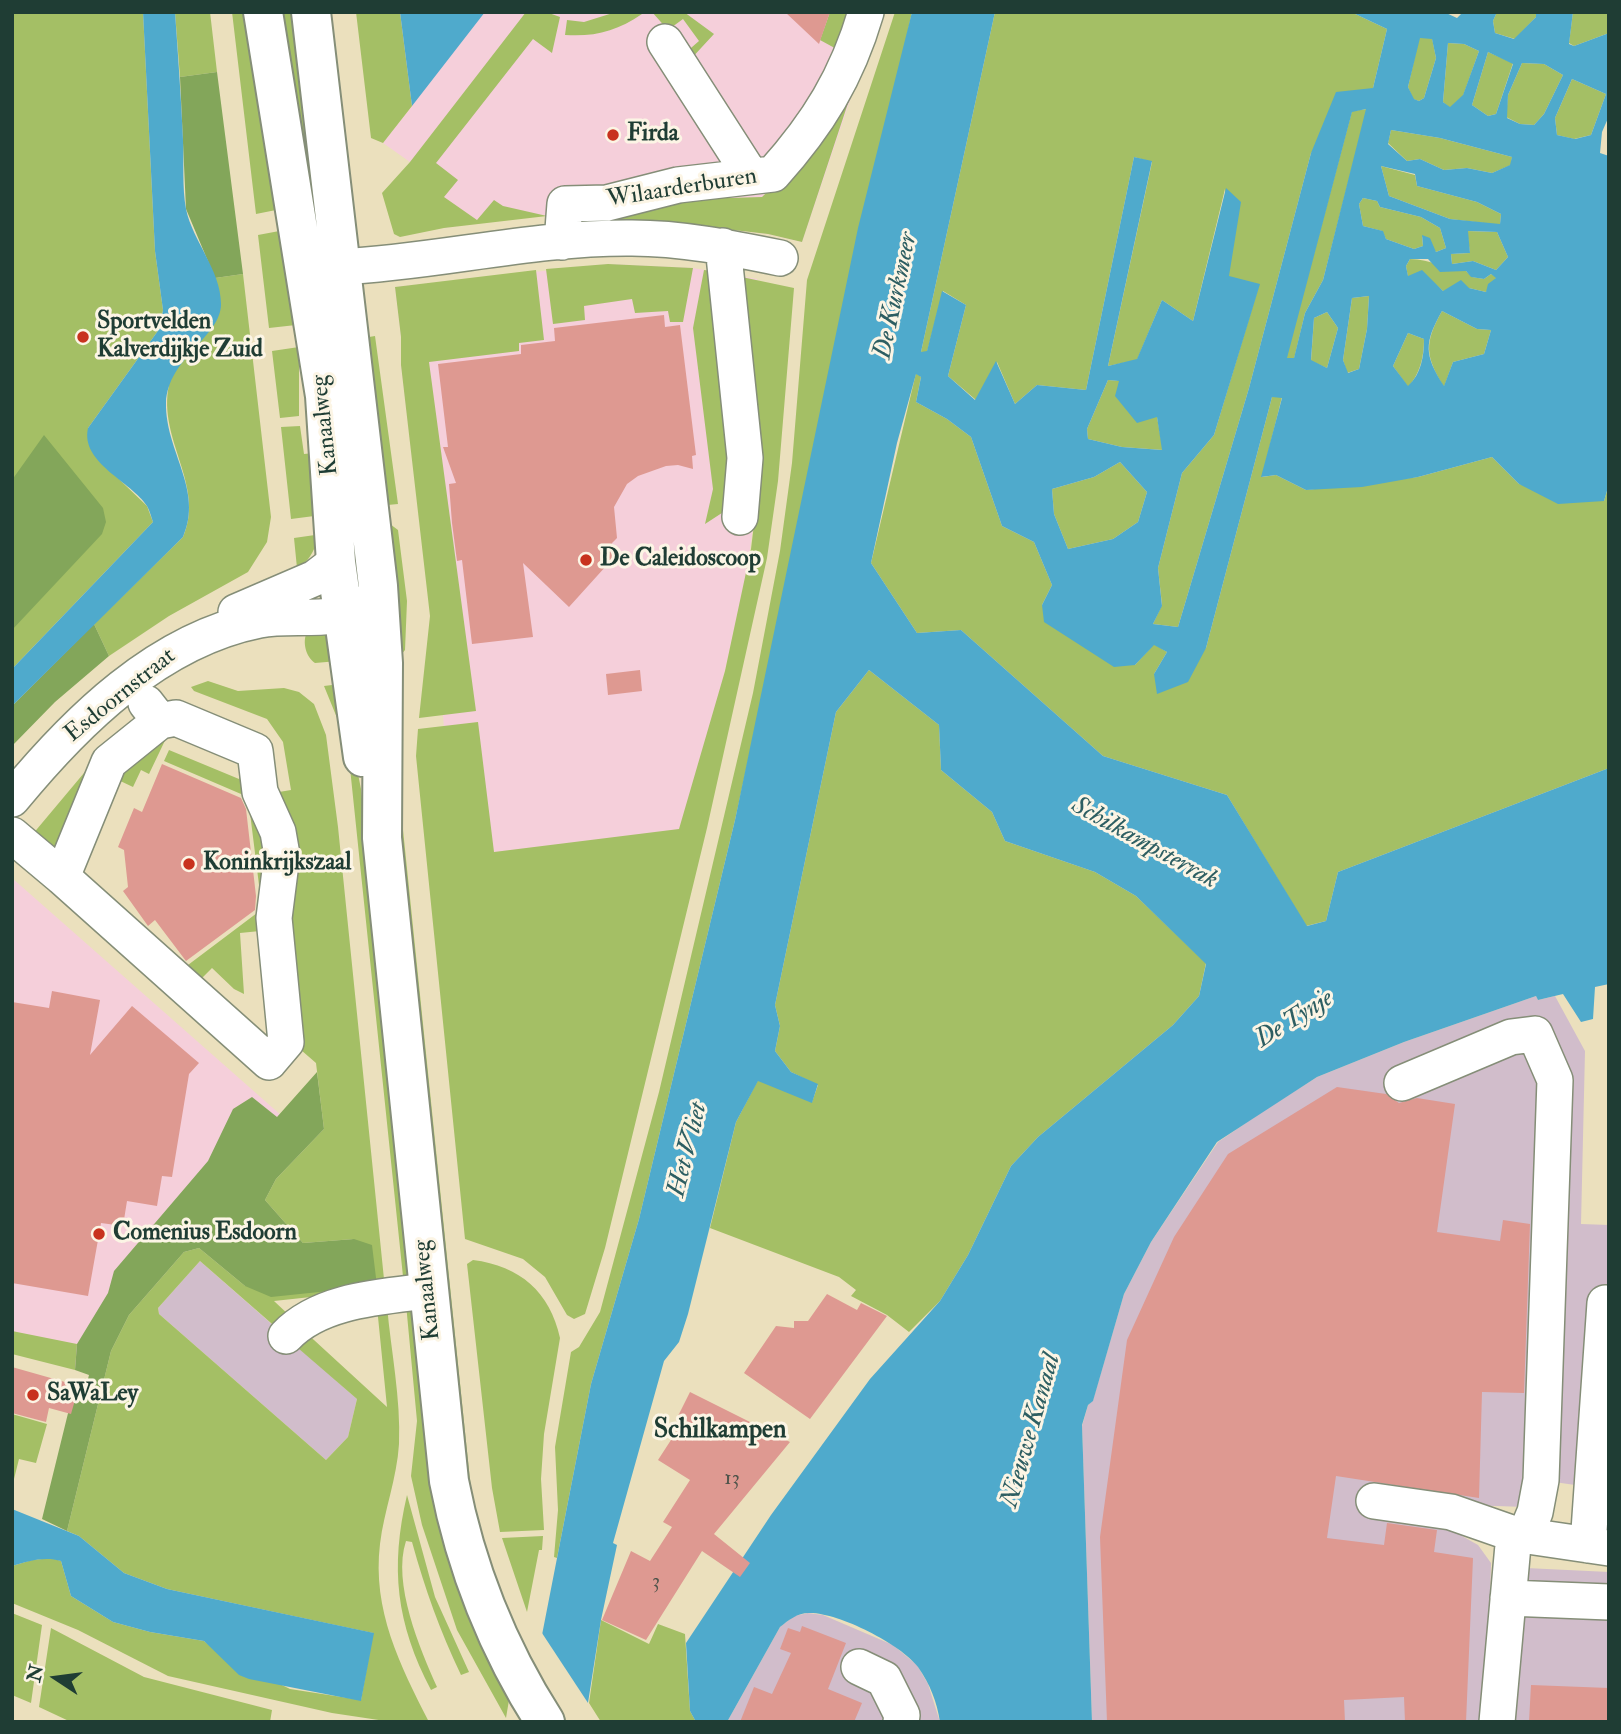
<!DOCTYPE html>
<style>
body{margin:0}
#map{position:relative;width:1621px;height:1734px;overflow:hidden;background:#ebe0bd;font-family:"IM FELL Double Pica",serif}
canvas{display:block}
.frame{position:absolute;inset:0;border:14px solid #1f3d34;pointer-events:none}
.north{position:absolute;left:21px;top:1643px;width:70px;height:70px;-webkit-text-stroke:5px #fcf5e5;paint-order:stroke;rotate:283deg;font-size:19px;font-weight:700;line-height:28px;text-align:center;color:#1f3d34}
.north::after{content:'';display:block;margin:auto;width:24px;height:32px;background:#1f3d34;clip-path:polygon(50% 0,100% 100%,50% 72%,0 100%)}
</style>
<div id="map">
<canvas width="1621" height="1734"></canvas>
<div class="frame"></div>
<div class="north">N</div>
</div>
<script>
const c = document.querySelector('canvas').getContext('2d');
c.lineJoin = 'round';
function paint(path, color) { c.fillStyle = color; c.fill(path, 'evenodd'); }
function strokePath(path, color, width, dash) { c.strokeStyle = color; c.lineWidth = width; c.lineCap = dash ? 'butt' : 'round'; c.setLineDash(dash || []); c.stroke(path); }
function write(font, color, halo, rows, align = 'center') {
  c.font = font + ' "IM FELL Double Pica",serif'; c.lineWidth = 6; c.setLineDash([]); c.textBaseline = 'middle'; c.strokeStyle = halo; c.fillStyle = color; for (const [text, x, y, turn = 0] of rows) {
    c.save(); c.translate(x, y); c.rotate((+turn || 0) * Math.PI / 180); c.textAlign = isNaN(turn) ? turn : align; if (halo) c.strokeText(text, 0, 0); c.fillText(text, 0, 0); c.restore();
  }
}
const built = new Path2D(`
 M400,12H880L802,242L768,234L681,224L584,222L536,215L444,228L394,183L410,162L383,143L412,106Z
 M608,264L693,268L757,279L760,475L747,572L714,719L679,830L453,859L443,715L401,365V337L395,287Z
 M12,878L282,1116L76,1368L12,1352Z`);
const industrial = new Path2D(`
 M1536,996L1538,1000L1555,996L1585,1051L1581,1224L1609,1225L1607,1534L1575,1485L1527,1478L1526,1507L1465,1505L1462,1536L1478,1545L1491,1563L1487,1722H1092L1082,1426L1088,1405L1093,1400L1124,1294L1151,1242L1218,1142L1262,1112L1317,1077L1404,1042Z
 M200,1261L357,1399L348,1437L326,1460L159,1314L158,1308Z
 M1526,1568L1609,1572V1722H1507Z
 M808,1613L823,1615L893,1645L917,1665L928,1684L940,1722H727L780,1627L794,1616Z`);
const green = new Path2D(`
 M12,12H143L155,251L163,310L160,328L88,428L98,459L147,506L153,522L12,669Z
 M175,12H210L217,72L180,77Z
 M232,12H253L286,208L256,214Z
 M281,12H291L308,69L324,197L301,203Z
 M356,12H400L412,106L383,143L371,138Z
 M526,12H546L560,17L552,53L533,39L436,163L458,180L444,197L477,220L494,200L503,206L547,216L444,228L400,237L394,234L382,193L410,162Z
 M616,12L642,14C617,31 595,37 565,35L567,20L584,22Z
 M652,12H684L714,34L689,61L684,54L699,41L683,19L668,30Z
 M830,12H855L842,52L820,40Z
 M895,12H912L735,820L639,1219L591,1384L557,1558L554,1557L558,1510L555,1447L571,1352L579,1347L600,1312L659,1092L753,693L780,551L792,463L807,280Z
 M995,12H1351L1387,29L1373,88L1311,153L1249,388L1178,627L1153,624L1162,605L1158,568L1182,473L1214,435L1259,285L1229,277L1225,189L1193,321L1162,300L1137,360L1108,366L1152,162L1134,157L1086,390L1037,385L1015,404L997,362L976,400L948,376L966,305L943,291L927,352H921Z
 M1497,12H1536V17L1515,39L1495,33L1493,21Z
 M1573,12H1609V33L1574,46L1569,43Z
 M1419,38H1432L1436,58L1424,98L1419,101L1413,99L1408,87Z
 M1448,43L1464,44L1479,51L1463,96L1450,108L1443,102Z
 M1488,52L1513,63L1496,114L1488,116L1472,105Z
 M1522,63L1544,64L1563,75L1544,114L1534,125L1520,124L1506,117L1508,95Z
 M858,73L802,242L768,234L681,224L583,220L697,195L728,198L762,197L808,152Z
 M1572,79L1606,94L1591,135L1574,139L1557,135L1555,118Z
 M1367,109L1323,280L1305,313L1294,359L1286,358L1352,111Z
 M1391,130L1440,138L1512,157L1511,165L1492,173L1467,168L1444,170L1420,159L1407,161L1388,143Z
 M1381,166L1415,175L1417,186L1477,202L1501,214L1500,225L1450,219L1389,196Z
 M1363,198L1377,201L1380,207L1421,217L1440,228L1446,248L1436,252L1422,236L1423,246L1414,249L1386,239L1382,231L1363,226L1359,204Z
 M290,229L305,324L269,328L258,235Z
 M1467,231L1497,232L1508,257L1496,270L1473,261L1452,264L1451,254L1470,253Z
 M1410,259C1431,259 1446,270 1466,271L1472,277L1484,279L1491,274L1497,277L1486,292L1469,288L1443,291L1433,282L1408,277L1406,266Z
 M608,264L693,268L683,322H670L668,311L635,313L632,299L584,306L585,320L553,324L546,269Z
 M536,270L544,340L519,343V351L429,362L476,711L419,718L430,616L401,365V337L395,287Z
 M704,270L713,271L732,468L728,509L705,524L713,489L693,328Z
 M243,274L271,517L267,542L248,572L169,616L109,656L94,624L183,537C206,486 157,439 169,385C178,339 233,342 215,278Z
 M737,276L794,288L778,481L767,558L707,828L605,1248L585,1314L574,1319L567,1315L545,1277L523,1259L465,1239L416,756L418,729L478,722L494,852L679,829L725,671L751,549L760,475Z
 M1369,296L1367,329L1359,369L1347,373L1343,360L1352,298Z
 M1442,311L1477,329L1491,330L1484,354L1453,362L1444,387C1425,356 1424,343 1442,311Z
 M1327,312L1338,328L1327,368L1311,361L1314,318Z
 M1408,333L1424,339C1424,357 1420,374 1408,387L1393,366Z
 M375,336L398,504L377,506L357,339Z
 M299,347V416L280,418L272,351Z
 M916,373L921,377L916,402L947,419L971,437L1002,526L1034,542L1052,585L1042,605L1135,665L1154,644L1167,652L1154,674L1206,648L1272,397H1282L1262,477L1276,475L1306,490L1418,477L1492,457L1519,484L1604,501L1609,484V768L1338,872L1326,921L1306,926L1227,795L1103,756L961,630L917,633L871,563Z
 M1108,380L1120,381L1157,417L1163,450L1122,447L1088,439L1087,429Z
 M300,426L304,454L314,453L322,515L291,519L281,427Z
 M1120,462L1147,492L1138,522L1113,539L1068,549L1054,514L1052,489L1094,477Z
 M390,524L398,530L407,601L405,650L401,655Z
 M315,535L318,540C313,552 309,562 297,568L294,538Z
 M327,631L338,661L315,663C306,657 302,642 307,632Z
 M869,670L939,725L941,770L992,812L1005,841L1095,872L1136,896L1206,963L1199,996L1173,1025L1038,1137L1011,1166L968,1255L940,1301L909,1332L887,1315L851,1296L856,1290L839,1277L710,1228L736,1122L758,1080L812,1102L818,1085L791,1072L775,1051L780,1026L775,1005L836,712Z
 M390,680H401L396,762L470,1480C478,1532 488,1597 520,1640L519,1650L489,1579L464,1485L393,815L388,740Z
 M208,681L238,691L284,688L299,692L314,704L326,735L338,827L385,1289L274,1301L291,1317L279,1330L200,1261L158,1308L159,1314L326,1460L348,1437L357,1399L291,1342L302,1329L387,1407L377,1307L387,1306C391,1351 401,1399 399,1444C397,1478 384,1511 380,1544C372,1610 400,1665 429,1722H392L332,1713L168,1676L78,1630L12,1603V1566L32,1560L52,1558L61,1561L71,1596L113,1622L150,1632L204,1641L221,1655L290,1689L361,1700L373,1633L167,1589L124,1573L79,1536L67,1531L111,1351L129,1315L184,1252L199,1248L245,1286L354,1239L303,1243L265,1200L276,1179L324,1129L316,1063L301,1050L273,793L291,790L283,742L267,719L194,691L191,687Z
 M340,684L361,789L412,1282L404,1286L350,768L344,735L324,686Z
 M170,730L149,774L141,770L133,787L114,778Z
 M169,750L239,779L244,761L266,830L262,909L248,797L164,761Z
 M89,767L60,846L53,849L32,835Z
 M257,913L260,931L240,933L244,994L234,989L212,968L201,979L184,968Z
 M473,1260C520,1266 550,1292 560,1338L544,1434L541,1479L544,1530L500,1532L492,1488L467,1264Z
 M406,1304L415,1309L510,1694L506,1718L457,1630L422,1525L411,1476L417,1421Z
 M12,1331L77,1344L75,1370L12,1354Z
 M12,1414L47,1424L36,1463L19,1459L12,1487Z
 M407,1495L435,1597L469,1672L461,1675C440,1631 425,1589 412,1542L406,1541C392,1583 420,1649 437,1687L431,1690C396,1623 390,1568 407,1495Z
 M543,1536L542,1550H539L527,1612L502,1538Z
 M12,1613L42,1625L31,1703L12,1695Z
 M601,1620L649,1644L658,1624L685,1634L690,1711L696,1722H601L589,1703Z
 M51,1628L144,1677L272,1710L270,1722H71L39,1707Z`);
const forest = new Path2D(`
 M217,72L243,274L215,278L186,209L180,77Z
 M44,435L103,508L106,522L102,534L12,630V480Z
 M94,624L109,656L55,702L12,746V706Z
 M317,1072L324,1129L276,1179L265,1200L303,1243L354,1239L372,1245L377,1286L271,1297L245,1286L199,1248L184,1252L129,1315L111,1351L67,1531L42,1519L72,1397L83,1399L89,1375L75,1370L77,1344L108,1293L114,1271L208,1161L233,1109L252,1097L277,1117Z`);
const water = new Path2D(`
 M143,12H175C178,55 181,97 183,140C184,162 182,187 186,209C193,242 221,270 221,304C221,337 168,357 166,403C165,451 204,490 183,537L12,706V669L153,522C151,517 150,511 147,506C132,482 80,463 88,428L160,328L163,310L155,251Z
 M400,12H485L412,106Z
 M912,12H995L921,352L927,351L942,291L966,305L948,376L975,400L996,361L1015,404L1037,385L1086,390L1134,157L1152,161L1108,366L1137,359L1162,300L1193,321L1226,188L1241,202L1229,276L1260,284L1214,435L1182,473L1158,568L1162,606L1153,624L1178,627L1249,388L1311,153L1336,92L1373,88L1387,29L1351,12H1444L1457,18L1463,12H1497L1493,21L1495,33L1514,39L1536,17V12H1573L1569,44L1574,46L1609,33V116L1602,132L1600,153L1609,156V484L1604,501L1558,504L1519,484L1492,457L1418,477L1362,487L1306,490L1276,475L1261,477L1282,398L1272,397L1206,648L1188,682L1157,694L1154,674L1167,652L1154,645L1135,665L1114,667L1044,622L1042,605L1052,585L1034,542L1002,526L971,437L947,419L916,402L921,377L916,374L897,443L871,563L917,633L961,630L1103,756L1227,795L1307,926L1326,921L1338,872L1609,768V984L1595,987L1593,1019L1581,1022L1563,994L1538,1000L1536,996L1404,1042L1317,1077L1217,1142L1151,1242L1124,1294L1093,1401L1088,1405L1082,1425L1092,1722H940C937,1702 930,1684 918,1667C901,1644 837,1612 809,1613C797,1613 789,1620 780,1627L727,1722H696L690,1711L686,1643L771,1515L870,1379L940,1301L968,1255L1011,1166L1038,1137L1173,1025L1199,996L1206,964L1136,896L1095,872L1005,841L992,812L941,770L939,725L869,670L836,712L775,1005L780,1026L775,1051L791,1072L818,1084L812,1103L758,1081L736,1122L688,1314L679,1342L664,1361L613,1543L617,1545L601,1620L585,1722H525L591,1384L639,1219L735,820L858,228ZM1420,38L1432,39L1436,58L1424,98L1419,101L1414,99L1408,87ZM1448,43L1464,44L1479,51L1463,95L1450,107L1443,102ZM1488,52L1513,64L1496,114L1488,116L1472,105ZM1522,63L1544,64L1563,75L1544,114L1534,125L1520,124L1507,118L1508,95ZM1572,79L1606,94L1591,135L1575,139L1557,135L1555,118ZM1366,109L1323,280L1305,313L1294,358H1287L1352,112ZM1391,130L1440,138L1512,157L1510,165L1492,173L1467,168L1444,170L1420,159L1407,161L1388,144ZM1381,166L1415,174L1417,186L1477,202L1501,214L1500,224L1450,219L1389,196ZM1363,198L1377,201L1380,207L1421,217L1440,228L1446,248L1436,252L1430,238L1422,235L1423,246L1414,249L1386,239L1383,231L1363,226L1359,204ZM1468,231L1497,232L1508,257L1496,270L1473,261L1452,264L1451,254L1470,253ZM1410,259H1428L1440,272L1466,271L1471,277L1484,279L1491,274L1496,278L1488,284L1486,292L1469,288L1461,280L1443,291L1422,270L1408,276L1406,266ZM1369,296L1367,329L1359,369L1348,373L1343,360L1352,298ZM1442,311L1477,329L1491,330L1484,354L1453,362L1444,386C1424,355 1424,343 1442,311ZM1327,312L1338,328L1327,368L1311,360L1314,318ZM1408,333L1424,339C1424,357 1421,374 1408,386L1393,366ZM1108,380L1119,381L1115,396L1137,423L1157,417L1162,450L1122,447L1088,439L1087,429ZM1120,462L1147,492L1138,522L1113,539L1068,549L1054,514L1052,489L1094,477Z
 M12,1509L79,1536L124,1573L167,1589L374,1633L361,1701L249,1679L239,1675L204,1641L150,1632L113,1622L71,1596L61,1561C45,1556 28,1561 12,1566Z`);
const pier = new Path2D(`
 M540,1630L590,1706L587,1722H522Z`);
const building = new Path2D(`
 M785,12H830L819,44Z
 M664,315L665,327L680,325L696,455L692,456L693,469L678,465L666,466L638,476L627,484L614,507L617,538L611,544L616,555L569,607L523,563L533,637L472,644L462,560L457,561L452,523L449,484L456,483L443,447H448L438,364L521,354V345L555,341L554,328Z
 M640,670L642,691L608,695L606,674Z
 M162,764L241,798L246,809L256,896L255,910L186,961L155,920L148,926L123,891L128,887L124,850L118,847L134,808L142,812Z
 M52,991L100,1000L90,1055L132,1006L199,1063L189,1074L172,1177L162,1176L157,1206L127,1201L123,1226L101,1223L88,1296L12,1283V1002L49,1008Z
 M1337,1087L1386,1094L1399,1103L1417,1098L1455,1104L1437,1232L1500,1241L1503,1220L1530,1224L1524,1393L1482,1392L1479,1498L1336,1476L1327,1538L1384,1545L1387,1523L1437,1530L1434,1552L1473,1558L1466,1722H1405L1404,1697L1344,1700L1345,1722H1107L1100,1537L1127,1340L1174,1237L1228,1154Z
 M827,1294L857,1310L861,1303L887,1316L810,1419L744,1373L776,1326L794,1328V1321H808Z
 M12,1367L79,1386L71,1414L49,1408L46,1422L12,1413Z
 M690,1392L790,1442L714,1534L750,1563L740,1577L702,1551L646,1640L602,1620L631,1551L650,1561L672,1527L663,1522L690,1480L658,1460L682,1423L676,1420Z
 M802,1626L846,1643L828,1689L862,1703L854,1722H740L754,1687L772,1694L791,1653L780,1649L788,1628L800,1632Z
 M1531,1685L1609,1688V1722H1529Z`);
const minor = new Path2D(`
 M665,42L751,176
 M562,242L565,204L607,203L678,185L773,174C818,124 847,77 866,12
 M723,246L745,458L740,517
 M320,283L333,268L340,267C438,262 534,237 632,238C682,238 731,248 780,258
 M236,612L315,578L336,562
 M12,799C76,721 158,640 259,620C296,613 336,626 367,602
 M12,835L62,877L109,762L160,721L146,703
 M62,877L269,1062L286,1042L274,918L282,855L278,832L260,792L255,751L176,718L160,721
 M1402,1083L1511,1037L1535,1034L1555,1080L1541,1480L1535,1512L1525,1536
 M286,1336C320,1300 381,1297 428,1291
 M1374,1501L1451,1512L1514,1534L1609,1548
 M1588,1545L1605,1303
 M1508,1598L1609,1602
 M859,1667L884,1679L902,1715L901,1722
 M1497,1722L1514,1534`);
const major = new Path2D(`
 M263,12L325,396L336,562L363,757
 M311,12L378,586L383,663L382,838L449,1481C466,1569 497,1647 545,1722`);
const markers = [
 [613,135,7,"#c8321e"],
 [83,337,7,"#c8321e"],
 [586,560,7,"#c8321e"],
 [189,864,7,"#c8321e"],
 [99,1234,7,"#c8321e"],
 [33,1395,7,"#c8321e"]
];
const numberNames = [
 ["13",732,1479],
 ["3",656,1582]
];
const poiNames = [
 ["Firda",627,135],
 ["Sportvelden",97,323],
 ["Kalverdijkje Zuid",97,351],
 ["De Caleidoscoop",600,560],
 ["Koninkrijkszaal",203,864],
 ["Comenius Esdoorn",113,1234],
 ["SaWaLey",47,1395]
];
const streetNames = [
 ["Wilaarderburen",682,189,-9],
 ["Kanaalweg",326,425,-96],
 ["Esdoornstraat",121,696,-39],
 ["Kanaalweg",428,1290,-96]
];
const waterNames = [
 ["De Kurkmeer",897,296,-78],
 ["Schilkampsterrak",1144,844,29],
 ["De Tynje",1295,1020,-32],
 ["Het Vliet",689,1150,-76],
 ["Nieuwe Kanaal",1032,1431,-74]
];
const neighbourhoodNames = [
 ["Schilkampen",720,1431]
];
paint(built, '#f5cfda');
paint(industrial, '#d1bdcb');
paint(green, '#a4bf65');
paint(forest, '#83a65a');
paint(water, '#4faacc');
paint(pier, '#ebe0bd');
paint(building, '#de9991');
strokePath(minor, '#858e78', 38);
strokePath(major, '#858e78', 42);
strokePath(minor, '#fff', 35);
strokePath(major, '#fff', 38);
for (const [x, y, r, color] of markers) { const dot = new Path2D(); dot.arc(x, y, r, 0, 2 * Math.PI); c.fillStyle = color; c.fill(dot); strokePath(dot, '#fcf5e5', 2.5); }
write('21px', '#4f544b', null, numberNames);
write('bold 24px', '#1f3d34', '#fcf5e5', poiNames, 'left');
write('24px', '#1f3d34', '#fcf5e5', streetNames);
write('italic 26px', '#2d5e62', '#fcf5e5', waterNames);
write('bold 26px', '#1f3d34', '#fcf5e5', neighbourhoodNames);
</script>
